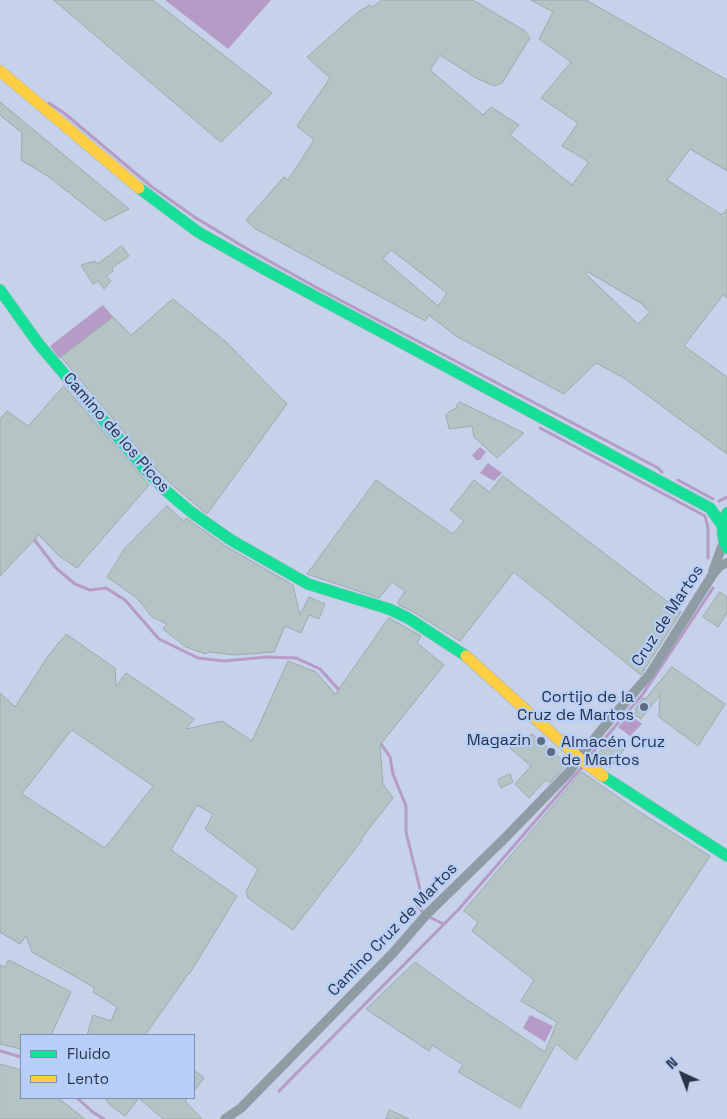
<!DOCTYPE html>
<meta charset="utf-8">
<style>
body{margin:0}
#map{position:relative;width:727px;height:1119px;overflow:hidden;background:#c5d2e9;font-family:"Space Grotesk",sans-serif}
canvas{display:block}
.legend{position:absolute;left:20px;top:1034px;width:175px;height:65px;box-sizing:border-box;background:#b6cef8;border:1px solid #7d90b2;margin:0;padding:6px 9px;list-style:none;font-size:15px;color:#283348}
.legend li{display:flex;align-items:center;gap:10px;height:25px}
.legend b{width:25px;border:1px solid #7d90b2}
.north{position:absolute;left:657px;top:1049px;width:50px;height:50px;-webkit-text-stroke:4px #b6cef8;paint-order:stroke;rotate:317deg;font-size:14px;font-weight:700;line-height:20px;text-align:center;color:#283348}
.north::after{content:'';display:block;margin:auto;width:18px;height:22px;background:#283348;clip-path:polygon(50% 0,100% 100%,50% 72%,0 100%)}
</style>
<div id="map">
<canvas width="727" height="1119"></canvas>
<ul class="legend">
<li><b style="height:6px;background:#16e098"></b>Fluido</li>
<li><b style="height:6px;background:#ffcf43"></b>Lento</li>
</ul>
<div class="north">N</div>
</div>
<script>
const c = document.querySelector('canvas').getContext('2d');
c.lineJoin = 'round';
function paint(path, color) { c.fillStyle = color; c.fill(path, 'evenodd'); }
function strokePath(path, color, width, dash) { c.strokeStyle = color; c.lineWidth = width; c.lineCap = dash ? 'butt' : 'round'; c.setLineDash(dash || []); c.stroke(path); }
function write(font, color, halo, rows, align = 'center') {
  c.font = font + ' "Space Grotesk",sans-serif'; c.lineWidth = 4.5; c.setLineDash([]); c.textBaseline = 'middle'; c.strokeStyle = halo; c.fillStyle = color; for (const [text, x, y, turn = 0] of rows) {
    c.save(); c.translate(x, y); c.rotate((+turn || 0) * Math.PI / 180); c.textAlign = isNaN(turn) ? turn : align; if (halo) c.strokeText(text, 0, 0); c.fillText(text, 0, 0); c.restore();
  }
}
const water = new Path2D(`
 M165,0H271L228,49Z
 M103,305L113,317L59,358L50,346Z
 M480,447L486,452L480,460H476L472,455Z
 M488,463L502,473L494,481L480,473Z
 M630,715L642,724L630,736L618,727Z
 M530,1015L553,1026L545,1042L523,1028Z`);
const stream = new Path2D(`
 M49,103L64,113L152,187L196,218L244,247L321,290L658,468L662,472
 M540,428L705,516L708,528V558
 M678,480L713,499
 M719,501L727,497
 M33,538L56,568L75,584L90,590L106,588L125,600L159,639L198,658L224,661L267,657L296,658L320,669L340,691
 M379,741L390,757L393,774L406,806V832L422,897L417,906L423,912
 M587,759L643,694L713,588
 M429,917L444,924
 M0,1051L21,1057
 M279,1091L459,909L584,765
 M77,1098L94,1113L104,1119`);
const building = new Path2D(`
 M54,0H153L272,93L221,142Z
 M382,0H473L525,31L530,38L502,83L494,86L476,78L440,55L430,70L483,115L491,107L519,125L510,135L572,185L589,162L562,146L578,123L541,98L571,62L539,39L553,12L531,0H586L727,80V171L690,149L667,180L722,215L727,209V298L723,295L684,346L727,377V454L624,378L596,363L564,394L456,336L429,315L425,321L254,228L246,220L284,177L288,180L314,140L297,126L330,78L307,57L358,12L370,5L372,7ZM391,250L447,293L438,306L383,259ZM588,272L644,305L643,306L650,312L638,324L586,274Z
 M0,102L129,209L105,221L49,177L21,160L22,133L0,115Z
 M122,246L129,256L112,268L113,271L106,276L111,281L104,289L98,281L93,284L81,265L95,261L97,264Z
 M173,299L226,342L287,404L207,514L171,484L150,463L61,357L113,317L131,335Z
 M64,386L149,485L77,568L59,556L39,535L0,576V419L7,411L28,426Z
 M460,402L524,433L497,458L474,437L472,426L449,429L446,415L450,411L457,408L456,406Z
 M503,476L681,612L641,675L514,572L460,641L412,611L399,605L398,602L405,591L392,582L379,598L307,574L376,480L453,534L464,521L450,510L474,480L489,492Z
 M167,506L184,521L186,518L227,547L293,585L300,615L309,597L325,604L319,619L309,615L301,633L285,626L274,652L236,655L208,652L206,654L186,647L163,629L167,624L152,617L137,598L107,577L125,548Z
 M720,592L727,597V613L718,627L703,617Z
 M389,618L421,636L417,643L444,665L380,745L383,784L393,798L361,839L362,840L293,930L248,898L246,891L258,869L205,829L213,814L197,805L171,850L237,896L190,973H189L145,1035H87L93,1015L111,1021L117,1007L93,992L95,988L32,952L26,936L20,944L0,932V693L15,707L48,656L66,634L115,668L116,686L126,673L194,719L186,729L222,721L252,741L288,661L316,672L335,694ZM72,730L153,786L105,848L22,794Z
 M672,667L725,704L698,746L659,717L660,695L641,719L634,714L637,710L635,709L643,698L645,699Z
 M532,734L567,764L550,783L546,780L529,798L515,784L531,766L510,748L521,736L524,739L526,736L528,738Z
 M612,737L625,748L610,768L596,757Z
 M582,772L638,811L710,856L576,1060L556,1044L520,1108L458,1072L463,1065L432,1045L429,1051L366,1009L415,962L463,997L545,1052L557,1022L521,1001L534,980L472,931L478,922L464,911Z
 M510,774L513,782L501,788L498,780Z
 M9,960L71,992L51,1035H21V1049L0,1044V965L5,967Z
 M0,1064L21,1070V1098H58L85,1119H0Z
 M194,1070L204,1078L194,1091Z
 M105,1098H188L185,1101L202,1119H163L139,1098L125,1116L111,1106Z
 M390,1110L409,1119H386Z`);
const street = new Path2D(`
 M713,571L724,541
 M225,1119L241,1108L393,953L426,915L505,838L570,771L579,758L603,728L650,674L713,574L721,565L727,563`);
const fast = new Path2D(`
 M139,188L198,232L264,269L710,508L722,525
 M0,290L38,343L144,468L165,490L191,512L231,540L308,584L389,609L408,618L466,656
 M727,513C721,525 721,536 727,548
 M603,776L727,856`);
const slow = new Path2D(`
 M0,71L139,188
 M466,656L579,758L603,776`);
const markers = [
 [644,707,5,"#5f6b80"],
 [541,741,5,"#5f6b80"],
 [551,752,5,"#5f6b80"]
];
const streetNames = [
 ["Camino de los Picos",116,433,49],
 ["Cruz de Martos",668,616,-57],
 ["Camino Cruz de Martos",393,930,-46]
];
const poiNames = [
 ["Cortijo de la",634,698],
 ["Cruz de Martos",634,716],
 ["Magazin",531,741],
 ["Almacén Cruz",561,743,"left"],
 ["de Martos",561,761,"left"]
];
paint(water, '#b69bc6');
strokePath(stream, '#b69bc6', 3);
paint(building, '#b4c3c3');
strokePath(building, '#9daaac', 1);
strokePath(street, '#a5b0c3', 10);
strokePath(fast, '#a5b0c3', 12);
strokePath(slow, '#a5b0c3', 12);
strokePath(street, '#8f9ca3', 9);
strokePath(fast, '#16e098', 11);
strokePath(slow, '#ffcf43', 11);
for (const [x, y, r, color] of markers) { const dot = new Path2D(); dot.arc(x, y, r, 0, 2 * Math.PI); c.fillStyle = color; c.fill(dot); strokePath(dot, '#b6cef8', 2); }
write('16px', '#283348', '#b6cef8', streetNames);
write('16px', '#283348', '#b6cef8', poiNames, 'right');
</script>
